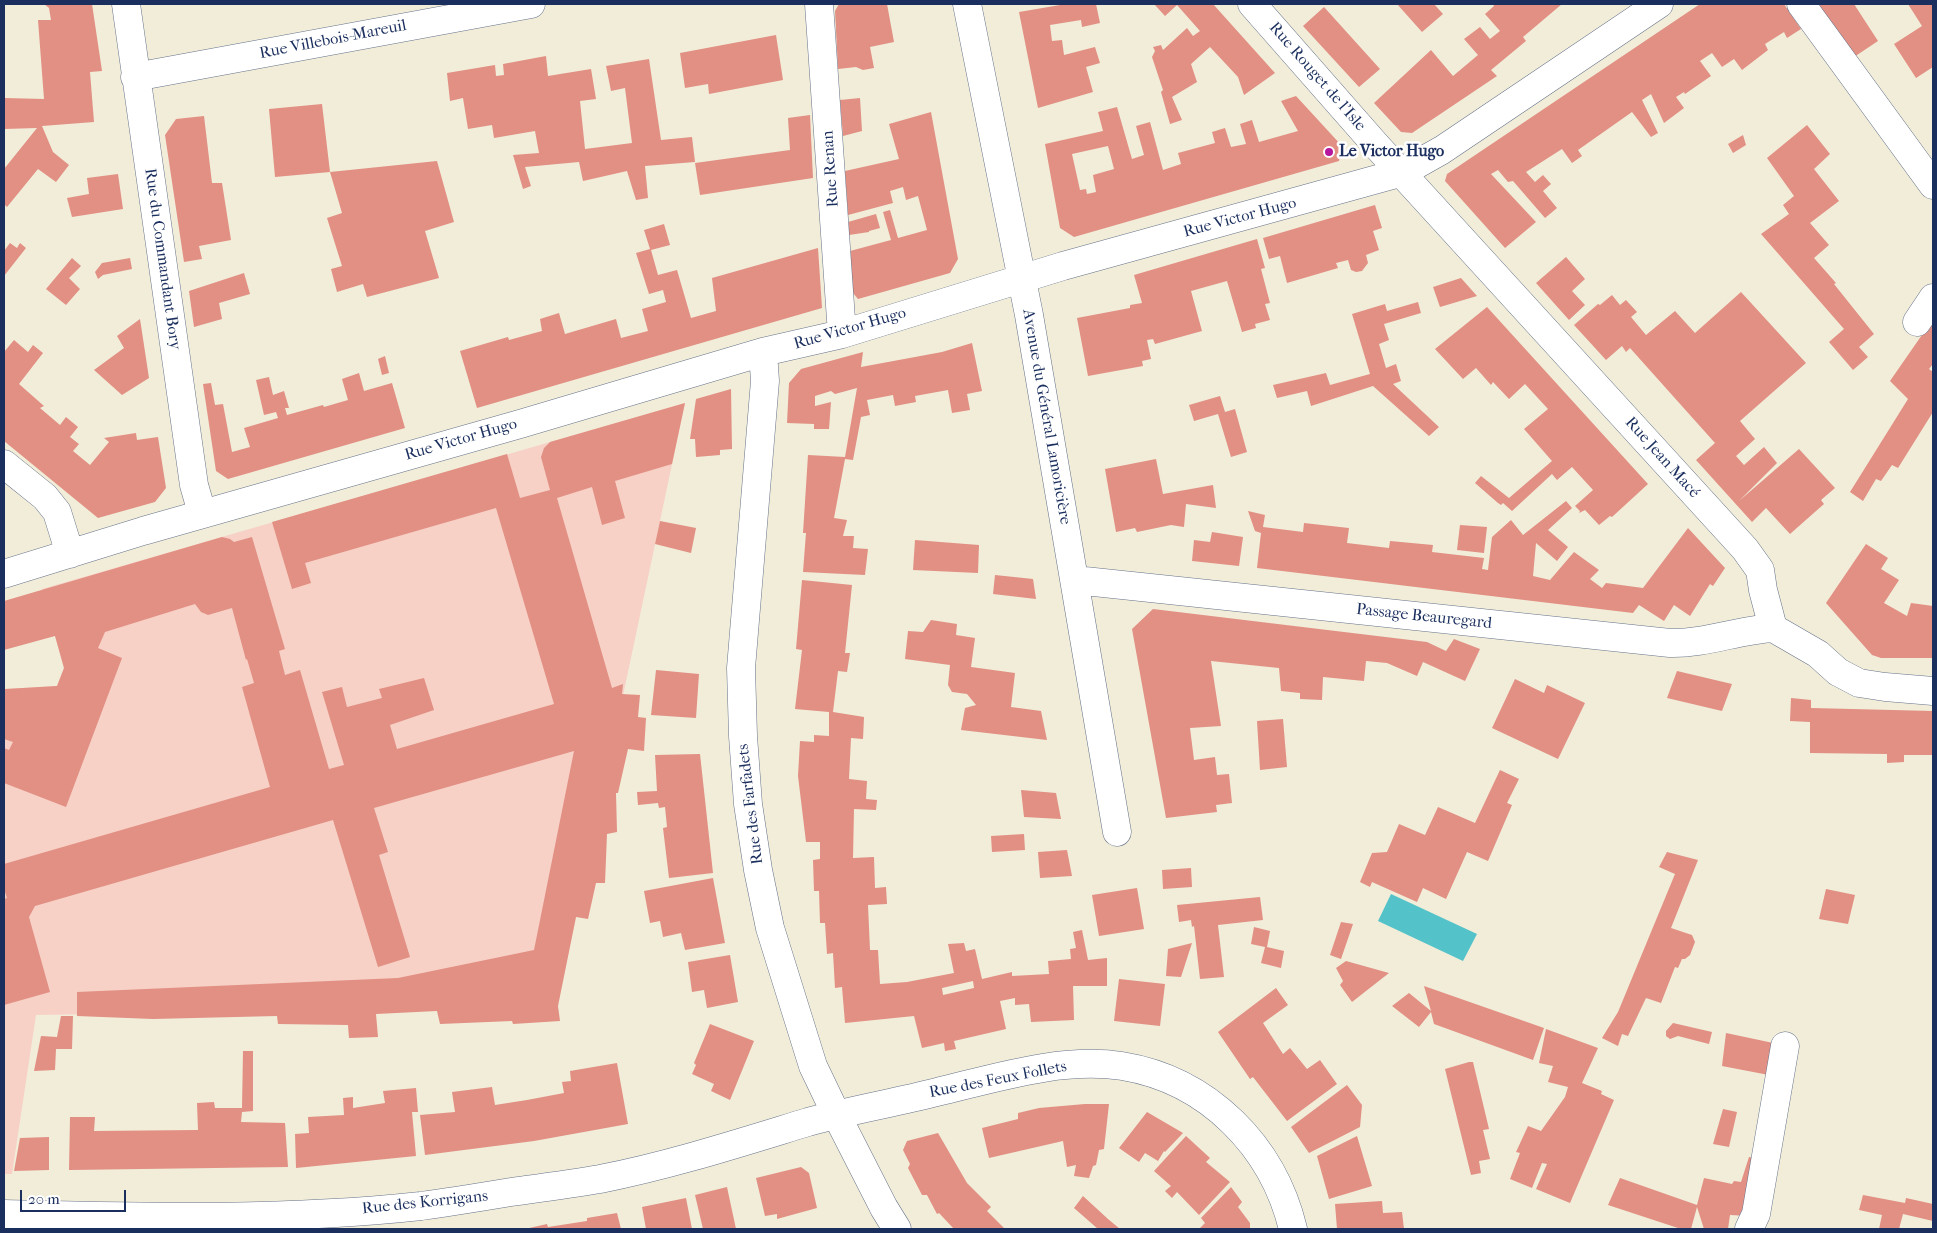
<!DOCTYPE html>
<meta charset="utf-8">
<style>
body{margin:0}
#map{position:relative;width:1937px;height:1233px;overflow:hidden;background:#f1edd9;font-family:"IM FELL French Canon",serif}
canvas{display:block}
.frame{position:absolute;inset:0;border:5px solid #1b2f5e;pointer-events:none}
.scale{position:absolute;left:20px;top:1190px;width:106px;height:22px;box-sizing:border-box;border:2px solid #1b2f5e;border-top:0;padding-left:6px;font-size:15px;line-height:18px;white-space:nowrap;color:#1b2f5e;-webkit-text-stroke:4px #fff;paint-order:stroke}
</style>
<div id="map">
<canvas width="1937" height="1233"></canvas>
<div class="frame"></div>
<div class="scale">20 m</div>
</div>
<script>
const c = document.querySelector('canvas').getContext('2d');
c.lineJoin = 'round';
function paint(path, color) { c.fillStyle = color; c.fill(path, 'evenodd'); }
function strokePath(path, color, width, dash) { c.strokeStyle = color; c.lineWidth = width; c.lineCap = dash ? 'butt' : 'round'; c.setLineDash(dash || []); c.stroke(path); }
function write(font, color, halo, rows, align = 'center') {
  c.font = font + ' "IM FELL French Canon",serif'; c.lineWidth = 5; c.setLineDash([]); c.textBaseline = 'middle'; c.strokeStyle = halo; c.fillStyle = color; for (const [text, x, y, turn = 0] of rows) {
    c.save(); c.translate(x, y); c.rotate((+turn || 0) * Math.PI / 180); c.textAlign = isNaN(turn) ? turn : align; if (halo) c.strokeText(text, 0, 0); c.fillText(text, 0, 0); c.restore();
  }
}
const built = new Path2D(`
 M685,403L557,1007L36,1015L12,1174H4V699L5,689L57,686L64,668L42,589Z`);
const water = new Path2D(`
 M1391,894L1477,934L1463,961L1378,921Z`);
const building = new Path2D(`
 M44,4H92L102,71L90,72L94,122L42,126L53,152L69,165L56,182L38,169L7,207L4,204V169L37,128L4,129V98L44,99L38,20H51L49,8Z
 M839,4H887L894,42L870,47L874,68L863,70L856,67L838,69L835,11Z
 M1066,4H1096L1100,23L1082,27L1081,20L1050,25L1052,41L1062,40L1064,55L1095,47L1100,63L1086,67L1093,92L1038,108L1019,12Z
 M1154,4H1213L1275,73L1244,95L1238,77L1210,47L1191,64L1197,82L1172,97L1182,120L1170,124L1161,92L1163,90L1152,57L1155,51L1153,47L1161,45L1163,50L1187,28L1193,36L1200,31L1177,5L1165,16Z
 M1397,4H1434L1443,14L1422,32Z
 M1493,4H1562L1523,37L1526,41L1491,70L1497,76L1412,133L1401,132L1374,103L1431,50L1453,76L1478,55L1464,39L1480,27L1490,39L1500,31L1485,14L1494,6Z
 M1700,4H1784L1801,29L1787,38L1784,32L1765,44L1768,50L1742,70L1734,59L1722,67L1712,53L1700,61L1711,76L1685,94L1684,92L1676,97L1684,108L1664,123L1651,94L1642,100L1658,133L1651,137L1632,112L1578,150L1582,156L1572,163L1562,149L1526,172L1535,182L1543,175L1551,184L1543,191L1557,208L1545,218L1513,181L1508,182L1498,170L1491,174L1536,222L1505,248L1445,181L1447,174Z
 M1815,4H1854L1878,41L1854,57Z
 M1908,4H1933V67L1916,78L1894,44L1922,26Z
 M1324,7L1380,69L1359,87L1303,26Z
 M776,35L783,80L709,94L708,84L685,88L680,53Z
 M546,56L548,76L591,69L596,99L580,101L585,149L632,143L625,88L611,91L606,66L649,59L661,140L692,137L695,162L645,166L648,198L636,200L627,171L583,181L579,162L525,167L531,186L523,189L513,155L539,153L535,131L494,138L492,125L468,129L463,98L450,101L447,73L495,65L496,76L504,75L503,64Z
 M1296,96L1342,146L1339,161L1074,237L1060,228L1045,144L1103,131L1098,112L1117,107L1132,159L1144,155L1136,126L1150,122L1163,170L1181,164L1178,153L1215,143L1212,132L1225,128L1231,147L1246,144L1240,124L1252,120L1259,142L1298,131L1281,101ZM1108,146L1114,169L1093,175L1096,192L1087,194L1086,189L1080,190L1072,154Z
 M860,98L862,131L843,136L840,100Z
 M322,104L330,172L275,177L269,109Z
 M931,112L958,259L950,273L858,299L853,293L850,251L891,240L883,212L890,210L898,238L927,230L918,196L906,200L903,187L890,191L893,203L848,215L845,171L899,159L889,124Z
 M810,115L813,178L700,195L695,163L790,150L788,118Z
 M204,116L212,183H222L231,240L199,246L202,259L184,262L165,135L176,119Z
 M1807,125L1830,154L1814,169L1839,201L1810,223L1829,245L1814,258L1836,283L1834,284L1874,334L1859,347L1868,357L1853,370L1829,342L1844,329L1761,234L1789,214L1783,205L1794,196L1767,158Z
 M1743,135L1746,145L1733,153L1728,144Z
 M437,161L454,222L425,231L439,278L367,297L363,284L337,292L331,269L342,266L327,218L342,213L330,172Z
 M118,174L123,209L72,217L67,198L89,194L87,178Z
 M1375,205L1382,228L1373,231L1379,250L1366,255L1368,263L1362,271L1356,272L1351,270L1348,260L1336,263L1338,268L1287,283L1280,256L1269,259L1263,238Z
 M876,214L880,228L869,231V232L849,235L848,222Z
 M664,224L670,245L651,250L658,275L677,270L691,318L716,311L712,278L818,248L822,308L477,408L460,351L508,337L509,340L542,331L540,319L559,313L565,334L616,319L621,338L648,331L642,309L666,302L663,290L649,294L636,253L650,249L644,230Z
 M1257,239L1265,268L1261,269L1270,303L1265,304L1270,320L1255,324L1256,328L1242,332L1227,281L1191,291L1202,331L1155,344L1153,339L1147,340L1151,359L1142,361L1143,366L1088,376L1077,318L1130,308V305L1142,303L1134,275Z
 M10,243L17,248L20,243L26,248L4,276V251Z
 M1566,257L1585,279L1572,291L1585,305L1569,320L1536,283Z
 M72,258L81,266L69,278L80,289L66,305L46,289Z
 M130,258L132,269L103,275L98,279L95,272L102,263Z
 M244,273L250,294L219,303L222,319L194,327L189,291Z
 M1461,278L1477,296L1440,307L1433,287Z
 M1741,292L1806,363L1740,421L1755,439L1736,456L1744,465L1764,447L1777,463L1739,501L1799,449L1835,488L1821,500L1824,504L1790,534L1766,508L1752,522L1696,460L1715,443L1630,348L1626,352L1622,346L1606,360L1574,325L1598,304L1600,305L1612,295L1620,305L1626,300L1637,312L1631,317L1646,335L1675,311L1695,333Z
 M1418,302L1421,313L1384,324L1389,340L1379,344L1386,368L1396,364L1401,381L1393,384L1439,427L1429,436L1373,386L1311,406L1307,391L1277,398L1273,385L1326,373L1330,385L1370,374L1352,314L1385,304L1387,311Z
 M1487,307L1648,484L1612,517L1610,516L1599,525L1585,510L1579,513L1580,511L1575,506L1593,490L1572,467L1557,480L1552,474L1512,511L1503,503L1501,505L1498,503L1475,483L1481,476L1509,498L1552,461L1524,429L1548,409L1525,384L1509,399L1493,382L1491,385L1476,368L1463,379L1435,349Z
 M140,319L149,378L122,395L94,370L124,348L117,336Z
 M1933,319V364L1929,369L1933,372V412L1898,468L1892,465L1881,481L1876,479L1863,501L1850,492L1908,399L1890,381Z
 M14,340L28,352L33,345L43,353L19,384L44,406L40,408L60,425L66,417L78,427L70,437L79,444L73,451L90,465L109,442L104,438L136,433L137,440L158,437L166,488L155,502L98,518L4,441V352Z
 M972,343L982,391L967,394L970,410L952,413L948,390L915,396L916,402L895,406L893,395L867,400L870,415L861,417L853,460L845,459L834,518L847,520L843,536H854L853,548L868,549L865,575L803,572L806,533H803L808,455L845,457L857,388L835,394L831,391L815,396V406L831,402L829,429H814V424L787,423L789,383L801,369L863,352L861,367L942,352Z
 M385,356L389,373L382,375L378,359Z
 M359,373L364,391L392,383L405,428L228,479L216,471L203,384L211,383L215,405L223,404L232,452L250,447L244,428L278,418L276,412L264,415L256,380L269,377L273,395L284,391L289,408H285L287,415L323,405L324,407L348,400L342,379Z
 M731,389L732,449L720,450V455L696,457L695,439H690L696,399Z
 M1220,396L1225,412L1235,409L1247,452L1231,457L1218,414L1194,421L1189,405Z
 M685,403L672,464L615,481L625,518L602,525L592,487L557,498L612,688L623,684L622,694L640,695L638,717L646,718L644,751L628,749L618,793H616L617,832L607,834L605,883H596L588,919L576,917L558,1006L560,1021L513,1024L512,1021L440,1024L437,1011L376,1014L378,1037L349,1038L348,1025L278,1024L277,1016L153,1019L77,1016V992L398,978L534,950L574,751L374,808L388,852L379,855L410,957L378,967L333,820L35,906L29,917L50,992L4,1005V899L7,898L4,889V864L270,787L242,687L254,683L247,659L246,660L232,608L208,615L201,612L195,604L105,632L98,648L122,658L66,807L4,783V748L9,750L13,742L4,739L5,689L57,686L64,668L55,636L4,650V601L222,537L230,539L234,542L252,537L285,649L279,651L285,675L300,670L329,769L344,765L322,692L342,687L347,707L382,698L379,689L424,678L434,710L390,725L397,749L554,704L496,508L305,563L311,583L292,589L272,522L507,454L520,498L550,490L541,457L544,448L550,442Z
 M1156,459L1163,494L1213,485L1216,508L1186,504L1184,527L1171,525L1137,532L1135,528L1116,532L1105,469Z
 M1566,501L1572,508L1548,530L1568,547L1557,561L1536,543L1533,576L1550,580L1574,552L1599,570L1590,579L1602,588L1606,583L1643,588L1688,528L1725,568L1713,586L1710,584L1690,616L1674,605L1664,621L1639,605L1633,613L1257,568L1261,533L1255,531L1248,511L1265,515L1263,527L1303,532L1304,523L1349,528L1347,543L1389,548L1390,541L1433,545L1432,552L1484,558L1482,569L1488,570L1492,537L1511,520L1523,535Z
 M660,521L696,528L691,553L655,544Z
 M1460,525L1487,527L1484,553L1457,550Z
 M1212,532L1243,537L1239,566L1192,561L1194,540L1210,542Z
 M915,540L979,545L978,573L913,570Z
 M1866,544L1888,558L1881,569L1899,580L1884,603L1907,616L1911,603L1933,606V658H1881L1872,655L1826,603Z
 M995,575L1033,579L1036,599L993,594Z
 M802,580L852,585L845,653H850L847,672L838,671L833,712L864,717L863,739L851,738L849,779L867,781L866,799L877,800L876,810L854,809L853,858L874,857L875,888L886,887L887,904L868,905L870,950H878L880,984L907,982L954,973L948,944L964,943L966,951L975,949L982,979L1012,972V976L1049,974L1048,961L1071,959L1070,949L1076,948L1073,932L1082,930L1088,960L1107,958V986H1073L1074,1020L1031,1022L1029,1004L1015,1005V998L1000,1001L1006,1029L954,1041L956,1049L945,1051L944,1043L922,1048L914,1016L845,1023L842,987L835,988L833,953L827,954L825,923H820L819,891H814L813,860L820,859V842H806L798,776L800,741L814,742V735L829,736V712L795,709L802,650L796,649ZM973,981L974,988L943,995L942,988Z
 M1153,609L1427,642L1446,651L1454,639L1480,649L1465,681L1423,662L1417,676L1387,663L1366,661L1364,681L1323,677L1322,700L1300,699V693L1281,691L1279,668L1211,661L1221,726L1190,728L1194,760L1215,757L1217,775L1229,774L1232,803L1216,805L1217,812L1166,818L1132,629Z
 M931,620L957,624L956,635L975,638L971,667L1015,673L1011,707L1041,711L1047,740L961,730L965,708L976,705L967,694L952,692L948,685L950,665L905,659L908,631L923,632Z
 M656,670L699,674L696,718L651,715Z
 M1677,671L1732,684L1722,711L1667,698Z
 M1515,679L1544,693L1547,685L1585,703L1558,759L1492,728Z
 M1791,698L1811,700V708L1933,711V755H1904V762L1887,763V754L1810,753V722L1790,721Z
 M1283,719L1287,767L1260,770L1257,721Z
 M700,754L713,873L669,878L663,828L667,827L665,807L659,808L658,803L638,805L637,792L657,791L655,755Z
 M1500,770L1519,779L1507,803L1512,805L1488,861L1467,852L1446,899L1423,888L1417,902L1372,882L1370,887L1360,882L1372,853L1387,852L1399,824L1425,835L1438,807L1475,823Z
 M1021,790L1056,793L1061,819L1024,817Z
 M1024,834L1025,850L992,852L991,836Z
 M1067,850L1072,876L1040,878L1038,852Z
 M1667,852L1698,860L1671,928L1692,935L1695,942L1690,955L1685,959H1682L1678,968L1675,967L1661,1003L1646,998L1628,1036L1622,1034L1618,1046L1602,1038L1618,1012L1675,874L1659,867Z
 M1191,868L1192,887L1163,889L1162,870Z
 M713,878L725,943L685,950L681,933L663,937L660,921L650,923L644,891Z
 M1137,888L1144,929L1099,936L1092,895Z
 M1826,889L1855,895L1848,924L1819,919Z
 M1260,897L1263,920L1218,925L1224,977L1200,979L1194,926L1192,927L1191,920L1179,922L1177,905Z
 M1341,922L1353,924L1341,959L1330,955Z
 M1254,927L1270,931L1267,947L1284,951L1281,968L1261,963L1265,947L1251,944Z
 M1192,943L1181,977L1166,976L1168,949Z
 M730,955L738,1002L707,1008L704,990L692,992L688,962Z
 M1346,961L1389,973L1352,1002L1340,985L1343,981L1336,968Z
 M1119,979L1165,984L1160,1026L1114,1021Z
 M1424,986L1544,1028L1533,1060L1434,1024L1431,1012L1419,1027L1392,1006L1409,993L1431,1011Z
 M1276,988L1288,1005L1263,1023L1283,1054L1290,1048L1307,1069L1320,1060L1337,1084L1287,1121L1253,1077L1250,1079L1218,1032Z
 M61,1016H73L72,1049H56L55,1070L34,1071L41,1036L57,1037Z
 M1673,1023L1712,1032L1709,1044L1678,1036L1670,1039L1666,1036V1031Z
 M710,1024L754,1041L730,1100L711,1091L714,1084L692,1074L696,1065L694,1063Z
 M1546,1029L1598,1048L1582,1083L1602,1091L1601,1094L1614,1100L1570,1203L1536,1189L1547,1164L1542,1163L1532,1188L1510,1179L1520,1153L1516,1152L1528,1126L1541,1131L1565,1097L1568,1087L1548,1082L1553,1066L1539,1063Z
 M1726,1033L1778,1044L1774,1076L1722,1066Z
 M243,1051H253V1111L242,1112L241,1122L285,1123L288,1167L69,1170L70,1117H95L94,1131L198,1130L197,1103L214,1102L215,1108H242Z
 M1469,1062H1473L1489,1129L1483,1130L1490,1159L1479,1161L1481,1173L1471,1175L1445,1069Z
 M617,1063L628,1124L534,1141L425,1155L420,1115L455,1112L452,1092L492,1087L495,1105L527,1100L564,1093L562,1082L571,1081L570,1071Z
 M1347,1085L1362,1105L1360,1127L1309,1153L1291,1127Z
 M416,1088L418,1112H412L416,1156L296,1168L295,1134L309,1133L308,1117L344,1115L343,1098L353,1097V1108L385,1103L383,1091Z
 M1085,1104H1109L1104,1149L1099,1150L1096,1165L1093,1166L1089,1178L1074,1176L1076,1165L1067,1167L1063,1141L989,1158L982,1128L1018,1119V1113L1039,1108Z
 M1723,1109L1737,1112L1729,1147L1713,1144Z
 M1147,1112L1183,1133L1165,1152L1164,1151L1158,1161L1145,1153L1139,1162L1119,1148Z
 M938,1133L967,1183L991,1207L987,1211L1005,1229H954L939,1213L937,1214L927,1195H922L908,1168L910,1164L903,1150L907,1141Z
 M1186,1136L1210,1158L1206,1162L1230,1182L1199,1215L1177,1192L1172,1198L1165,1191L1171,1186L1154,1171Z
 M1357,1136L1372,1186L1329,1199L1317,1156Z
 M49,1137V1170L14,1171L20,1138Z
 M1749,1157L1763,1159L1749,1216L1730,1215L1728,1229H1704L1697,1207L1691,1229H1681L1608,1205L1620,1178L1697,1205L1704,1178L1732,1184L1734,1181L1741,1182Z
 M801,1167L809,1173L817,1208L777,1219V1214L765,1216L756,1178Z
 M727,1187L736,1229H703L695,1195Z
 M1231,1187L1242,1202L1238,1207L1250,1223V1229H1199L1205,1223L1201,1218Z
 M1863,1195L1905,1203L1906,1198L1933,1204V1221L1903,1214L1899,1229H1879L1882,1215L1859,1210Z
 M1083,1196L1108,1219L1120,1229H1098L1074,1208Z
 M686,1198L692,1229H646L642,1207Z
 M1382,1201L1383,1213L1402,1212L1404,1229H1337L1335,1204Z
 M617,1213L621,1229H525L547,1224L548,1227L587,1221V1218Z`);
const minor = new Path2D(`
 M126,4L194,485L202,513
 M819,4L842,334
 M967,4L1029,315L1117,832
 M1252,4L1375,144L1745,549L1760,570L1763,590L1773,628L1818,654L1838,672L1859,683L1885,687L1933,691
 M1801,4L1933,185
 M135,77L531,4
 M1917,322L1933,298
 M763,352L765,381L741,668L743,736L748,804L758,870L770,928L813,1066L836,1114L884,1208L897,1229
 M4,464L45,497L57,512L70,554
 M4,574L143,531L520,424L763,352L842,334L1063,266L1403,172L1442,150L1659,4
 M1075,580L1670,643C1705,644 1738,630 1773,628
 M4,1214C143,1217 283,1221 421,1206C451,1202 481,1197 511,1192C540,1188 571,1184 600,1179C671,1165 739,1143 808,1122C851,1110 894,1103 937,1092C996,1078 1061,1057 1122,1066C1208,1080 1273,1146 1293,1229
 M1749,1229L1756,1214L1785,1046`);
const markers = [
 [1329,152,5,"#b5179e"]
];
const streetNames = [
 ["Rue Villebois-Mareuil",333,40,-11],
 ["Rue Rouget de l'Isle",1317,77,49],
 ["Rue Renan",831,169,-94],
 ["Rue Victor Hugo",1240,218,-15],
 ["Rue du Commandant Bory",162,259,82],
 ["Rue Victor Hugo",850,329,-16],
 ["Avenue du Général Lamoricière",1046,417,80],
 ["Rue Victor Hugo",461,440,-16],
 ["Rue Jean Macé",1662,458,48],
 ["Passage Beauregard",1424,617,6],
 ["Rue des Farfadets",751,804,-97],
 ["Rue des Feux Follets",998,1080,-11],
 ["Rue des Korrigans",425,1203,-6]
];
const poiNames = [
 ["Le Victor Hugo",1339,152]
];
paint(built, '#f7d1c6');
paint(water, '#54c2c9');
paint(building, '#e28f84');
strokePath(minor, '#667289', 29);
strokePath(minor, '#fff', 28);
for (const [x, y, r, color] of markers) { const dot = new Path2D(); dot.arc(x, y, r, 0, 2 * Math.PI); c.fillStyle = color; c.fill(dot); strokePath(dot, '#fff', 2); }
write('16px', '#1b2f5e', '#fff', streetNames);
write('bold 16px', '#1b2f5e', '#fff', poiNames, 'left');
</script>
